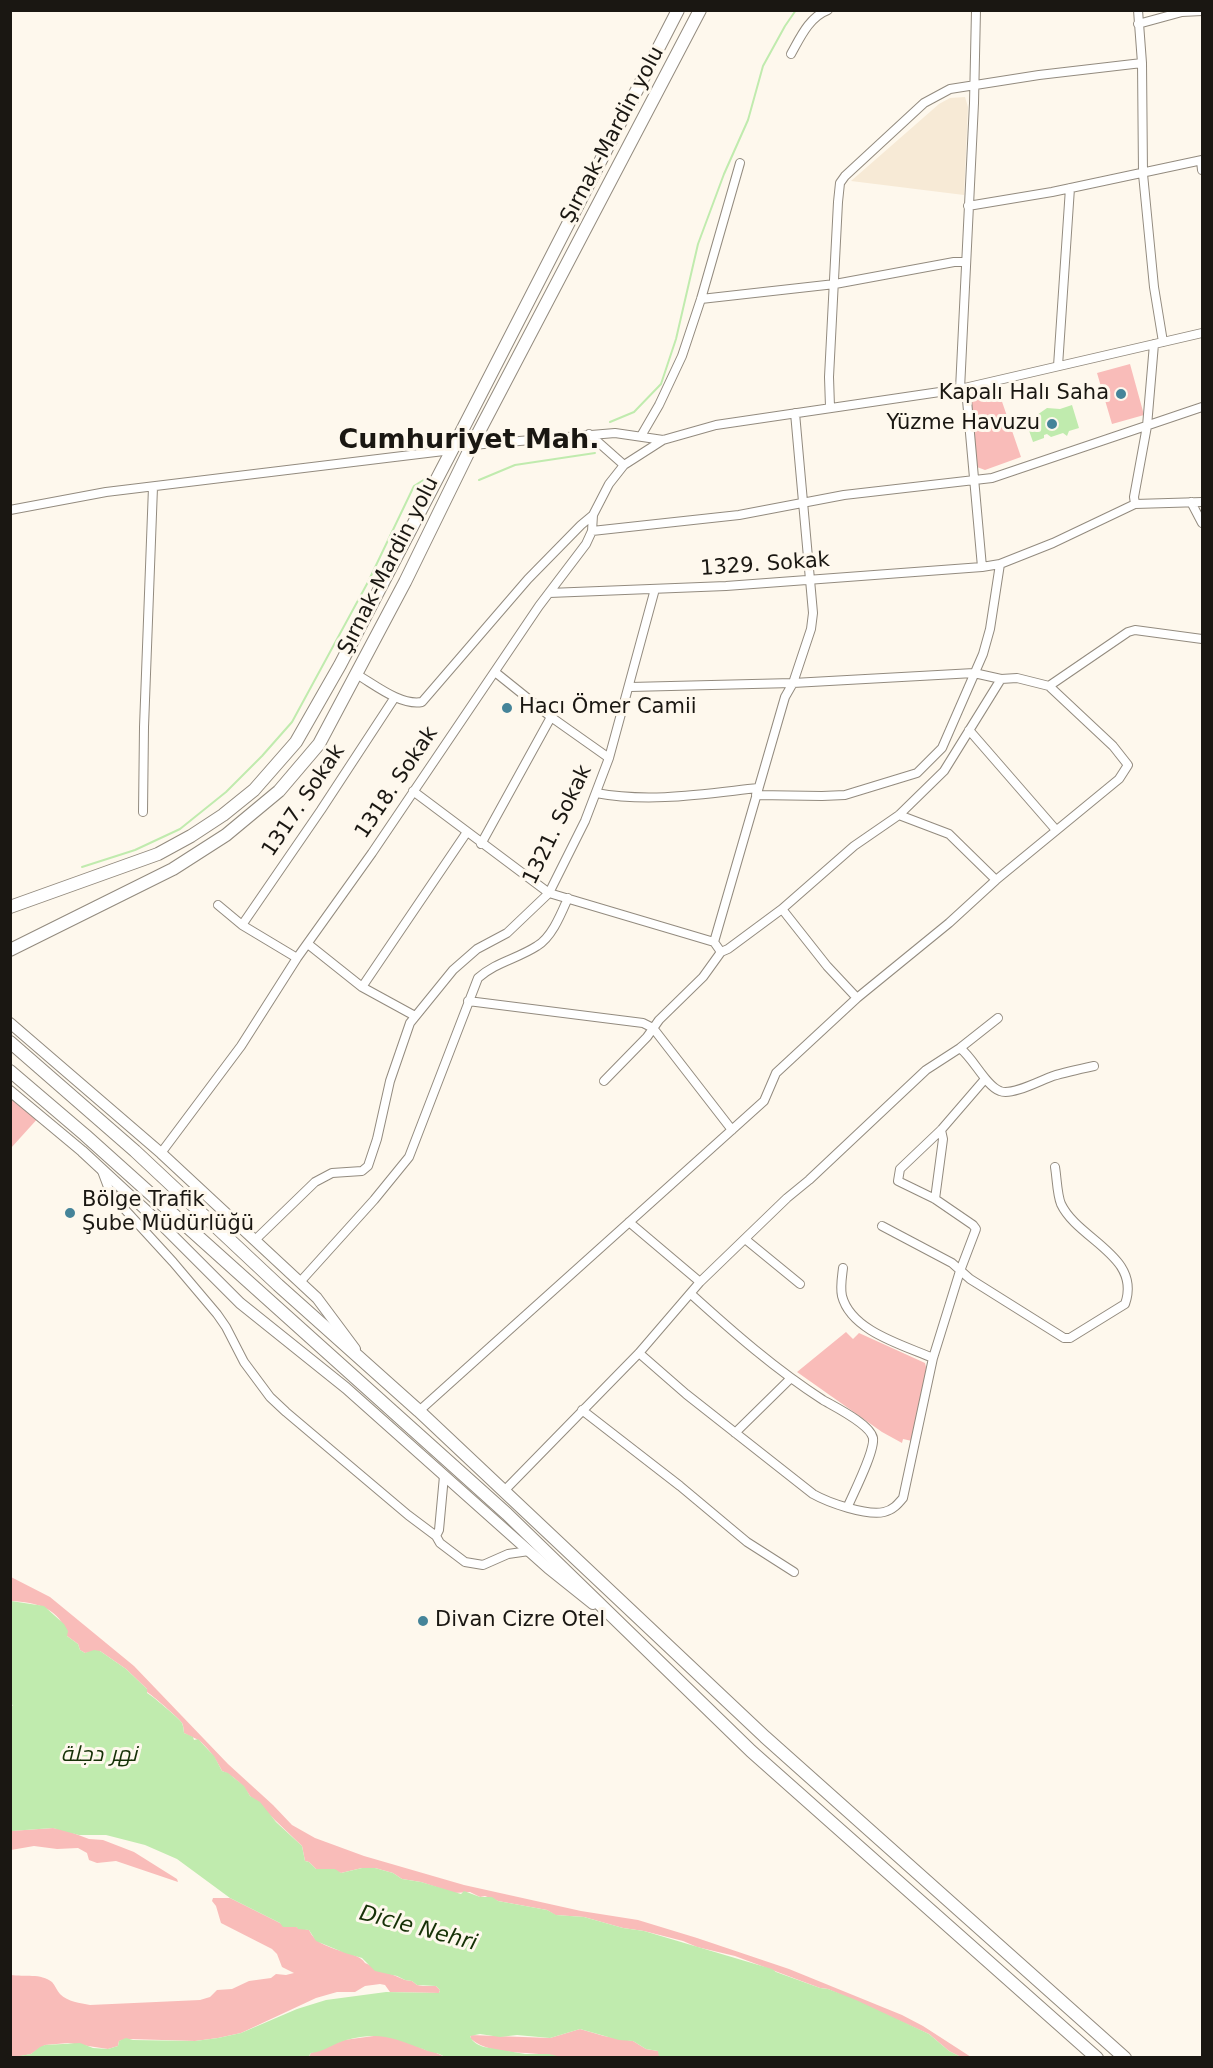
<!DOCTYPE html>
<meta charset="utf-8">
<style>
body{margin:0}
#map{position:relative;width:1213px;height:2068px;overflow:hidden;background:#fef8ed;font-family:"DejaVu Sans",sans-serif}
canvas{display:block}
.frame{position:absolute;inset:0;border:12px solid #1a1712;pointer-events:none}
</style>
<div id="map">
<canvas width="1213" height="2068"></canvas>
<div class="frame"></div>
</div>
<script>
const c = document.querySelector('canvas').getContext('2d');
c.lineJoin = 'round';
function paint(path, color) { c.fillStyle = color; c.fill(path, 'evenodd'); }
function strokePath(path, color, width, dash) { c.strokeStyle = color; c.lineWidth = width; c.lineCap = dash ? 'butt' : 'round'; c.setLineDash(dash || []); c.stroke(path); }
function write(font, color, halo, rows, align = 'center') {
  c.font = font + ' "DejaVu Sans",Cairo,sans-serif'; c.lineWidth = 6; c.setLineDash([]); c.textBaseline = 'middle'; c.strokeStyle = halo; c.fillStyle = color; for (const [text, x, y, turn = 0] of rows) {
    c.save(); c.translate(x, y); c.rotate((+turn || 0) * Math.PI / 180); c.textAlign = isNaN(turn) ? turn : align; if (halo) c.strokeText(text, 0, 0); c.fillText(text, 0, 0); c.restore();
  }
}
const built = new Path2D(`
 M965,97L968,107L964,195L851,181L939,104L950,98Z`);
const green = new Path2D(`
 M1130,364L1144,415L1112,424L1097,373Z
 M997,387L1021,457L985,470L977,467L970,393Z
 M11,1091L40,1116L11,1148Z
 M846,1332L853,1339L859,1333L925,1363L927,1371L912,1441L903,1439L902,1443L882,1432L797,1372Z
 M11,1577L50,1597L134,1666L228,1764L273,1805L292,1825L315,1838L364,1856L464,1885L581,1911L638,1920L697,1938L789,1969L902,2015L923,2026L971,2057H961L949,2051L929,2034L828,1989L820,1988L735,1956L697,1947L683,1941L644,1931L623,1928L584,1917L555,1915L547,1910L498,1901L485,1896L480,1897L470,1892L454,1893L421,1882L402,1879L393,1873L375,1868H362L341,1873L330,1869H316L309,1862L305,1861L302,1846L250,1796C244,1786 233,1775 222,1771C217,1761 210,1750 201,1742C197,1738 190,1737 184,1733C184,1731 183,1724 182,1723C180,1719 151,1694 147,1692V1689L126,1669L100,1651L85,1653L80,1650L78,1644L67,1636C61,1608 36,1602 11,1601Z
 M53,1828L65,1830L89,1839L103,1840L134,1852L177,1879L178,1882L116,1861L97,1863L89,1860L87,1853L78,1848L57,1849L34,1846L11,1850L10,1831Z
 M213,1898H230L288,1927L292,1926L309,1930C319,1953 357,1949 365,1963L405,1980L412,1981L417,1985L423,1986H436L440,1990L439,1993L390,1992L385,1985L380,1984L365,1986L355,1992H337L316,1998L241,2033L218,2038L195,2041L129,2039L119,2041L118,2046L108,2049L68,2043L45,2045L31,2054L11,2058V1975C24,1977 41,1973 52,1982C55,1985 57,1991 60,1994C68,2002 80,2003 90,2005L200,2000L210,1997L217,1990L232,1989L249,1981L271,1978L276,1974L286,1975L294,1973L282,1967L277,1954L272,1949L221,1923L216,1906L212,1901Z
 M580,2029L604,2036L633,2041L646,2049L658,2051L660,2055L659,2058H561C534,2049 494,2058 471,2039L470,2035L550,2038Z
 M381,2035L395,2037L426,2050L432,2051L445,2057L308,2058L311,2053L344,2040Z`);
const water = new Path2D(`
 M1072,405L1079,428L1069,431L1067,436L1063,433L1051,437L1047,434L1044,435V438L1033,442L1025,419L1037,415L1047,408L1060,409Z
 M11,1601L44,1606L64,1624L68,1631L67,1636L78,1644L80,1650L85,1653L94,1650L100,1651L126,1669L147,1689V1693C150,1694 180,1719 182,1723C183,1725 184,1731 184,1733L193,1737L194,1740L198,1739L214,1756L222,1771L228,1773L244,1786L250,1796L260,1802L276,1822L302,1846L305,1861L309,1862L316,1869H335L341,1873L362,1868H375L393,1873L402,1879L421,1882L461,1894L464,1891L480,1897H492L498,1901L547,1910L556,1915L584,1917L623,1928L644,1931L772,1969L776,1972L820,1988L828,1989L856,2000L929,2034L949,2051L961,2057H659L658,2051L646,2049L633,2041L619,2040L580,2029L550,2038L517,2035L500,2037L480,2034L470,2036C472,2042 478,2045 484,2047L525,2054H549L561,2057H445C438,2052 431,2053 423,2049C394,2038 379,2031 346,2040C334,2043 324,2052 311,2053L308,2057H13L31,2054L40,2047L45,2045L80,2043L93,2048L108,2049L118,2046L119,2041L126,2038L133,2040L195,2041L218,2038L241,2033L297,2009L326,2000L386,1992L439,1993L440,1990L436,1986L417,1985L412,1981L405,1980L397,1976L375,1971L362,1958L345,1953L316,1941L309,1930L298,1929L297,1927H283L280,1923L230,1898L177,1859L145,1845L106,1835H79L53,1828L11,1831L10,1708L13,1705L10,1704Z`);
const stream = new Path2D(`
 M610,422L634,412L661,384L676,339L698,244L724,174L748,120L763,66L785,26L796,10
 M479,480L515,465L595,453
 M82,867L135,850L180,829L226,792L262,756L292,722L368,582L414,486L425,479`);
const minor = new Path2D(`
 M976,10L974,103L960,389L967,400L982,567
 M1138,10L1142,63L1143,174L1154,287L1163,342
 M1138,24L1182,12L1202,11
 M791,54C800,38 809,17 828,10
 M1201,161L1202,170
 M968,206L1052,192L1202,160
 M701,299L835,284L954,262H965
 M1058,366L1070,188
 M830,407L829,377L838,202L840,183L845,176L924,103L950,89L1039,75L1142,63
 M589,434L624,465
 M641,436L659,405L682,356L701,299L740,163
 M472,445L615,433L663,440L716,425L960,389L1202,333
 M1191,502L1202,523
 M1135,504L1134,497L1147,426L1154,344
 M10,510L106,492L452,450
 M592,531L739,515L844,495L992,478L1202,407
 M549,593L726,586L982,567L1000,564L1053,543L1135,504L1202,502
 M495,672L551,717L609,758
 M356,674C374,684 400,706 422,702L528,579L581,525L593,515
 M1049,686L1128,632L1135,630L1202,639
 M969,730L1056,830
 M413,791L549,893L714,942L721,952
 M596,793C650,803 703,794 758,788
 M756,795L822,796L845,795L917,773L942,748L983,654L990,629L1000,564
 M143,812L144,727L153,487
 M899,815L949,834L996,880
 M481,844L551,717
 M218,905L242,925L297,958
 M782,909L827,966L857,998
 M242,925L321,810L395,697
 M714,942L785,697L793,683L811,629L813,613L795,413
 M308,944L362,987L415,1016
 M362,987L467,832
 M468,1001L643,1023L653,1028L732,1130
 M960,1048C974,1059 986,1086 1000,1091C1012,1096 1041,1080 1053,1076C1066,1072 1080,1069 1094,1066
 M604,1081L647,1037L659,1020L703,977L721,952L728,949L782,909L854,846L899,815L944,771L1001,679
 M161,1153L241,1046L297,958L372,853L539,606L586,544L592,531L593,515L609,484L624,465L663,440
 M102,1171L108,1187L118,1202L173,1262L217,1314L226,1327L244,1362L270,1397L286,1412L408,1515L436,1536L440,1543L465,1562L483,1565L508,1554L529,1551
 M935,1199L943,1139L941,1130
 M629,1222L700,1282
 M882,1226L952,1263L970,1279L1064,1338H1070L1125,1304C1142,1256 1078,1240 1061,1204C1057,1194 1057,1179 1055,1167
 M745,1239L800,1284
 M255,1240L315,1182L332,1173L362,1171L368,1166L377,1139L390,1081L410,1023L453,970L477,949L507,933L549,893L585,821L609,758L655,589
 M843,1268C842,1277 840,1287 842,1296C851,1331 903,1345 933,1358
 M300,1282L374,1200L409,1157L478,978C496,962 517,959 537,946C552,937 561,914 568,898
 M691,1294C733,1332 775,1369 823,1400C835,1407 870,1424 873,1438C875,1451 854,1492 848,1506
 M639,1353L686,1394L813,1494C829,1503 867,1516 884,1512C893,1510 898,1504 903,1498L933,1358L960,1271L976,1229L973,1225L935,1199L898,1181L900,1169L941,1130L985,1079
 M582,1410L680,1486L747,1542L794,1572
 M419,1411L764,1101L776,1073L857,998L949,923L996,880L1119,779L1128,765L1113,746L1049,686L1017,678L1001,679L974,673L793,683L630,687
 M735,1433L790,1379
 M504,1491L639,1353L700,1282L787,1198L809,1180L926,1070L960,1048L998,1018
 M436,1536L439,1530L444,1476`);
const major = new Path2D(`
 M10,1023L161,1153L317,1298L355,1349
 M10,1091L82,1151L163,1226L240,1303L346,1388L548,1568L593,1604`);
const highway = new Path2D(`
 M10,907L158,854L191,836L223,815L254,790L296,742L340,665L452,450L678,10
 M10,950L173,869L226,835L279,791L319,744L405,582L472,445L700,10
 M10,1042L135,1151L278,1285L419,1411L765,1737L1125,2058
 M10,1071L85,1135L507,1514L751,1751L1097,2058`);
const markers = [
 [1121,394,6,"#458499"],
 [1052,424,6,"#458499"],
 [507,708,6,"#458499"],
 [70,1213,6,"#458499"],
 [423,1621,6,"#458499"]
];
const streetNames = [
 ["Şırnak-Mardin yolu",613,135,-62],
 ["1329. Sokak",765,565,-4],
 ["Şırnak-Mardin yolu",389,566,-63],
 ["1318. Sokak",397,783,-56],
 ["1317. Sokak",304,801,-56],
 ["1321. Sokak",558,825,-64]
];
const poiNames = [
 ["Kapalı Halı Saha",1109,394,"right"],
 ["Yüzme Havuzu",1040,424,"right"],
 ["Hacı Ömer Camii",519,708],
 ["Bölge Trafik",82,1201],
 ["Şube Müdürlüğü",82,1225],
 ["Divan Cizre Otel",435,1621]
];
const waterNames = [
 ["نهر دجلة",99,1755],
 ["Dicle Nehri",418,1929,15]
];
const districtNames = [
 ["Cumhuriyet Mah.",469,441]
];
paint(built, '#f7ead6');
paint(green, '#f9bcb9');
paint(water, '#c0ebae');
strokePath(stream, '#c0ebae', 2);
strokePath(minor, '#938b7f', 10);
strokePath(major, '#938b7f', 12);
strokePath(highway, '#938b7f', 14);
strokePath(minor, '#fff', 8);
strokePath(major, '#fff', 10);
strokePath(highway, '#fff', 12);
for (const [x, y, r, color] of markers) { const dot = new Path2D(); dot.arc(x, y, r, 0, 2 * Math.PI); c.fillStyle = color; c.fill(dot); strokePath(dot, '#fef8ed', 2); }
write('21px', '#1a1712', '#fef8ed', streetNames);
write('21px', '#1a1712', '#fef8ed', poiNames, 'left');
write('italic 22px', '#163107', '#fef8ed', waterNames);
write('bold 27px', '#1a1712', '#fef8ed', districtNames);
</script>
